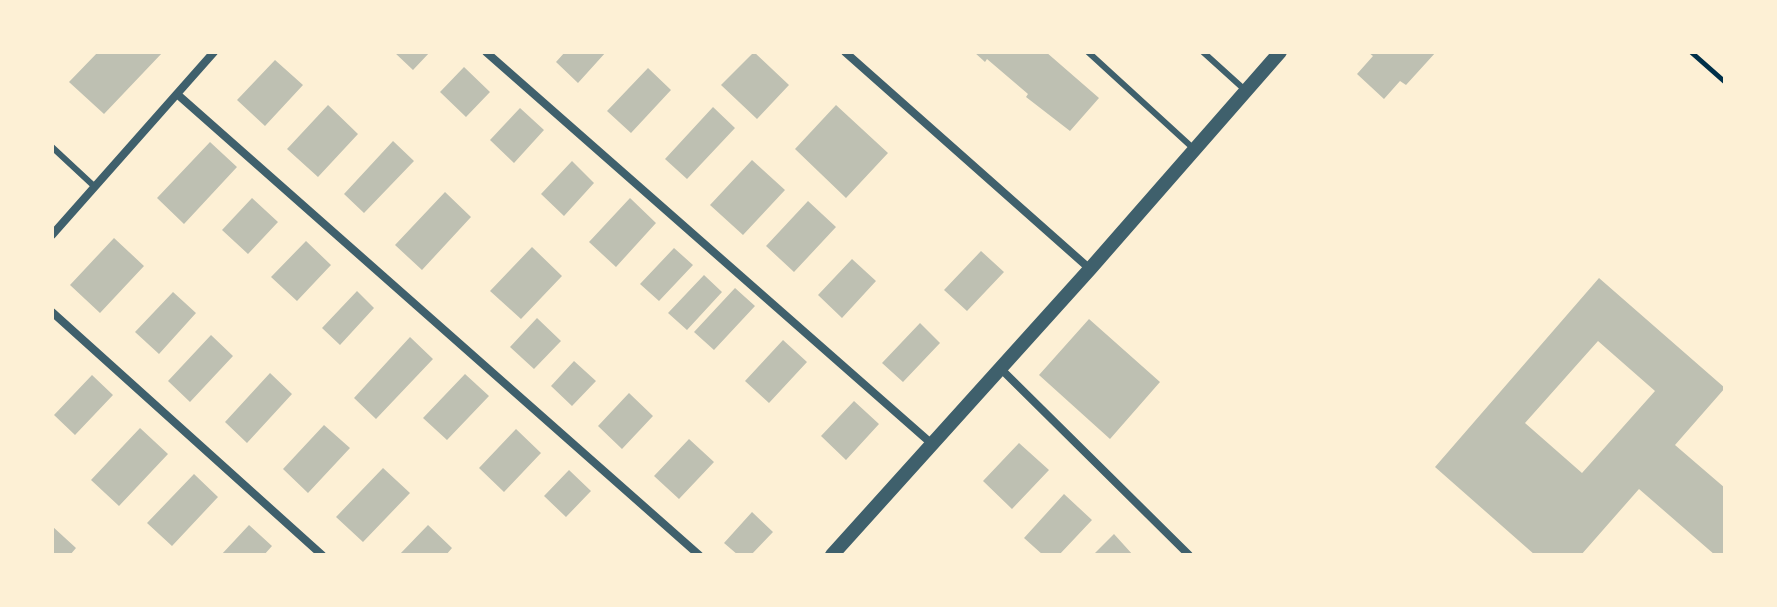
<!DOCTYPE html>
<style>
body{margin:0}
#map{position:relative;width:1777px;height:607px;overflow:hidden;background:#fdf0d5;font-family:"Fira Sans",sans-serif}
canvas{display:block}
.frame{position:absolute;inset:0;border:54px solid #fdf0d5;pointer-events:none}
</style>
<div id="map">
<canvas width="1777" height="607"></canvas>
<div class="frame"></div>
</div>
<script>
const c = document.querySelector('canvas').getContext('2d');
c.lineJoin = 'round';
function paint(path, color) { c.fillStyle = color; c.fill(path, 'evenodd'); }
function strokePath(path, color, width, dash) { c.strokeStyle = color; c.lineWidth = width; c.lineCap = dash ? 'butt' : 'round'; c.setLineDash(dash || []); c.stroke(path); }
const building = new Path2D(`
 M98,52H163L104,114L69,82Z
 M394,52H430L413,70Z
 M565,52H606L578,83L556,62Z
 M754,52L789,85L757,119L721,85Z
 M974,52H1046L1099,98L1070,131L1026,97L1028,94L987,59L985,62Z
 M1368,52H1436L1406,85L1400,81L1384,99L1357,74L1373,56Z
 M275,60L303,85L265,126L237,100Z
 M464,67L490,92L466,117L440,92Z
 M648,68L671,90L631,133L607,111Z
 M328,105L358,134L318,177L287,149Z
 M836,105L888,153L846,198L795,149Z
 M713,107L735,128L687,179L665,159Z
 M520,108L544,130L514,163L490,140Z
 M393,141L414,161L364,213L344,194Z
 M210,142L237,167L184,224L157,198Z
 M752,160L785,190L743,235L710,205Z
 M572,161L594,183L564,216L541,194Z
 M445,192L471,217L422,270L395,245Z
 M252,198L278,222L248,254L222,230Z
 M630,198L656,223L616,267L589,242Z
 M808,201L836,227L794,272L766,246Z
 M114,238L144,266L100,313L70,285Z
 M306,241L331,265L297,301L271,277Z
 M532,247L562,276L521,319L490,291Z
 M674,248L693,265L659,301L640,284Z
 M981,251L1004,272L967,311L944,290Z
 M852,259L876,281L842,318L818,295Z
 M704,275L722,292L687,330L668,313Z
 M1599,278L1725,388L1675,445L1725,488V555H1715L1639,489L1581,555H1535L1435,467ZM1598,341L1655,391L1582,473L1525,423Z
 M735,288L755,306L714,350L694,332Z
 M357,291L374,308L340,345L322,328Z
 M173,292L196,313L159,354L135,332Z
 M537,318L561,341L534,369L510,347Z
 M1089,319L1160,382L1110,439L1039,375Z
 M920,323L940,343L903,382L882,363Z
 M211,335L233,356L190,402L168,381Z
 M410,337L433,359L376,419L354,398Z
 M783,340L807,362L769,403L745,381Z
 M574,361L596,381L572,406L551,386Z
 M270,373L292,394L247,443L225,422Z
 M465,374L489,396L447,440L423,418Z
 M92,375L113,395L75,435L54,415Z
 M629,393L653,416L622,449L598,426Z
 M854,401L879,424L846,460L821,436Z
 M324,425L350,448L308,493L283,469Z
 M140,428L168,454L119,506L91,480Z
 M516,429L541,453L504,492L479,468Z
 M689,439L714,462L679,499L654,476Z
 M1019,443L1049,470L1012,509L983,481Z
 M383,468L410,493L363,542L336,517Z
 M569,470L591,491L566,517L544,496Z
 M194,474L218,497L172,546L147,523Z
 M1064,494L1092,520L1059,555H1043L1024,538Z
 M752,512L773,532L751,555H738L724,543Z
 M249,525L272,546L264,555H221Z
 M428,525L452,548L446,555H399Z
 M52,526L76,548L70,555H52Z
 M1114,534L1133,555H1093Z`);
const path = new Path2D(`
 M1691,52L1725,82`);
const service = new Path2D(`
 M1088,52L1194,149
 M1203,52L1245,90
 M52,147L95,187`);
const minor = new Path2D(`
 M486,52L932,444
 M845,52L1090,269
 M177,94L699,555
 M52,235L214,52
 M52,312L322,555
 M1000,368L1189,555`);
const tertiary = new Path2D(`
 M832,555L1090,269L1280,52`);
paint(building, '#bec0b2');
strokePath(path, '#003049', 5);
strokePath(service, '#3f606c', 6);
strokePath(minor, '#3f606c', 8);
strokePath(tertiary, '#3f606c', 14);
</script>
